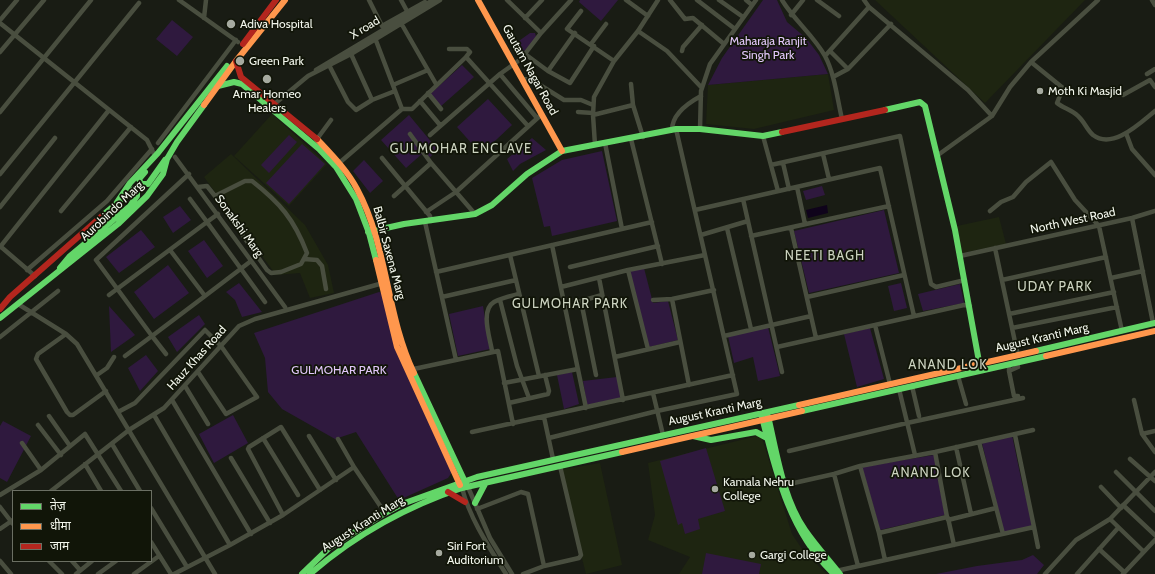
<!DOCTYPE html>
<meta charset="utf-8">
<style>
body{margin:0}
#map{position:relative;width:1155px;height:574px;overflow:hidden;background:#191c14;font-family:Cabin,"Noto Sans Devanagari",sans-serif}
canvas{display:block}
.legend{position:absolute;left:12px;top:490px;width:140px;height:72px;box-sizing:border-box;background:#111508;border:1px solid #6b6f63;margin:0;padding:5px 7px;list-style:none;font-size:12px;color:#f2f6ec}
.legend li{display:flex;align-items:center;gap:8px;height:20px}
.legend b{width:20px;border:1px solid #6b6f63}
</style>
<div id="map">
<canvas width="1155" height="574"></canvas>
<ul class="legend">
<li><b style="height:5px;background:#63d668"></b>तेज़</li>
<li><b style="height:5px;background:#ff974d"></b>धीमा</li>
<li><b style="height:5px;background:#b3261e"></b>जाम</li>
</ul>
</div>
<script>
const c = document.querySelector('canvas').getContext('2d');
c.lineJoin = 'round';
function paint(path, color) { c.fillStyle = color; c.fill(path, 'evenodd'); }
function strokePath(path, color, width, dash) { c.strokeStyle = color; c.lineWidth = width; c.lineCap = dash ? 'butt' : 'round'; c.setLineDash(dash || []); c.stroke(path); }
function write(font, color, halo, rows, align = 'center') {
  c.font = font + ' Cabin,sans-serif'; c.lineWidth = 3.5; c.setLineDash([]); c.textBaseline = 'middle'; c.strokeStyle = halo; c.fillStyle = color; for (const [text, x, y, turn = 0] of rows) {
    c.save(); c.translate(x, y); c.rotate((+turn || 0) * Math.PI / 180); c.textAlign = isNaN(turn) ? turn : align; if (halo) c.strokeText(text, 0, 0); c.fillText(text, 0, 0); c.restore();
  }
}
const built = new Path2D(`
 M875,0H1085L985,103Z
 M828,74L834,110L754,129L706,124L708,85Z
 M272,114L327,164L289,206L234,156Z
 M231,154L305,225L328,265L334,293L310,298L300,273L276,275L204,177Z
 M999,217L1006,244L962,253L957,226Z
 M761,435L792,534L804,552L827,574H679L690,557L648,540L655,515L648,463Z
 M600,463L622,565L586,574L559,470Z`);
const green = new Path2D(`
 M580,0H618L601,21L579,2Z
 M763,0H777L787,22L806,38L819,55L828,74L708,85L722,58Z
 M172,20L193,37L177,56L156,39Z
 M530,33H535L537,40L518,56L514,47L516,43Z
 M462,65L474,77L440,107L429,95Z
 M488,99L512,125L481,154L457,127Z
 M409,115L438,150L430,157L423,153L406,168L381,140Z
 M289,135L297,142L269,173L261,165Z
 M532,138L546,150L520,164L513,171L507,159Z
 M302,144L325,164L289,204L266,183Z
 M602,151L617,221L552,236L550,226L544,227L532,178L562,160Z
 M364,160L383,181L370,193L353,171Z
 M822,186L825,195L806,200L803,191Z
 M180,206L191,220L173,233L163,217Z
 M884,210L899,273L809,293L794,231Z
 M141,230L155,247L119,273L106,257Z
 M204,240L223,266L207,278L188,251Z
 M168,265L189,293L154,319L134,292Z
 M644,268L653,303L668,301L678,340L649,347L629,271Z
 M239,283L262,312L242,317L235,300L226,292Z
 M901,283L907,308L894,311L888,286Z
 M960,284L964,303L923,311L918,294Z
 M379,292L382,293L452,472L448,478L399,500L356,432L335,439L282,409L268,392L265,358L254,333Z
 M109,306L135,335L111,352Z
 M483,306L490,349L458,356L449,314Z
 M199,315L205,324L177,352L168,337Z
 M768,327L780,376L758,381L753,357L734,363L728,336Z
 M870,328L884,379L857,387L844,334Z
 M146,355L158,371L140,391L128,368Z
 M572,372L579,404L564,409L557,375Z
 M617,377L621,398L587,405L583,381Z
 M233,415L248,443L214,463L199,434Z
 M3,421L31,436L7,482L0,478V426Z
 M1012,435L1022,483L1034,525L1004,533L982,443Z
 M706,448L725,511L698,519L700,529L685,534L682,523L678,525L660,461Z
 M934,455L945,515L880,530L862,467Z
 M706,553L761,564L759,574H702Z
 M1033,555L1044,565L1037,574H936L977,566L1022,560Z`);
const water = new Path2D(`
 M827,205L828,213L808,218L806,210Z`);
const street = new Path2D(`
 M179,0L238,42
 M369,0L382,26L425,2
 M401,0L407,11
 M626,0L648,16
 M670,0L685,19L693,18L724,44
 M697,0L735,29
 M719,0L743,17
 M746,0L752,5
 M782,0C794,20 814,36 825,56C835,75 837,98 842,119
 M817,0L839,16
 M864,0L869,7L968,90L992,116
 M1152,0L1155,5
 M581,11L567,29L614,61
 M791,15L803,0
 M204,18L206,0
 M525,18L542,0
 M1,19L17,0
 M0,23L147,140L155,156
 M401,23L436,84
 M638,31L667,51L702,88
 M541,33L571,0
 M375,38L402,109
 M591,44L606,24
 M682,51L683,47L702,25
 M830,51L848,69
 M0,52L44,0
 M351,54L372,100
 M525,54L548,71L570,83L594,46
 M825,56L869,7
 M466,57L528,126
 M1031,62L1063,88L1057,103C1063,108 1072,110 1078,116C1084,121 1087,130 1093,135C1113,150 1140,123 1155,111
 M329,65L348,102L356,110L372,100L395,91
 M316,70L433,0
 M548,71L575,33
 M500,74L537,118
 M1147,74L1155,69
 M833,77L848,69L891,24
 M523,79L532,80L564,100H581L593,105
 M631,84L633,105L643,137
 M393,85L428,70
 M428,93L441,109
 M1123,95L1150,80L1155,87
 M420,101L440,125
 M272,106L308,76L351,54L440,0
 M0,112L91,0
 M578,112L593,113
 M593,115L633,105
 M700,129L701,91L710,64L756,0
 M672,130C672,115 688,103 701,96
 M1126,133L1132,149L1155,175
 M410,134L431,163L475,214
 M430,135L500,74L521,59L541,33L507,0
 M763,136L778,191
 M317,139L331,120
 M631,139L662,264
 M158,143L236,40
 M605,143L622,229
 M595,145L593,115L594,97L614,61L638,31L658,0
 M823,154L829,179
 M938,155L992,116L1010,87L1031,62L1098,0
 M175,157L285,307
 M382,158L430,216L431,221
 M783,163L789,189
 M338,164L402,109H412L466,57L470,52L467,49H449
 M771,165L900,136L931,284L936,287L965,280
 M0,174L139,3
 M189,174L96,260L152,336L205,296
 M198,187L207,186L215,196L245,181H252C280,203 294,219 307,253L301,264L281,272L271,273L267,270L215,196
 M797,187L805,224
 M394,196L431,163
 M190,199L207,222L218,214
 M743,199L782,372
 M0,207L55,138
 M695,210L880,168L914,316
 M61,211L131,127
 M990,211L1001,202L1013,197L1026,182L1051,162L1075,200L1099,226L1122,331
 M426,212L456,192L542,114
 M1132,218L1153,323
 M425,222L456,360
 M727,228L751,329
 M791,228L816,338
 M701,235L748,221
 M751,236L889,206
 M552,245L586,408
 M0,246L35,276
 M0,247L109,110
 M995,248L1018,356
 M170,250L205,296L251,261
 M510,255L539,376
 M960,256L1132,218L1155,211
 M304,259L317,260L322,266L326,289
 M570,267L658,246
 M27,270L107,201L152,149
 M628,270L648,349
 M436,272L652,222
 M599,278L623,400
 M1111,278L1143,271
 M1002,280L1106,257
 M561,287L628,270L705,255
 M109,295L207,222L265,302
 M442,297L516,280
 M807,297L904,275
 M672,299L689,385
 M500,300L517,366L529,398
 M653,300L672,299L714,290
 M18,304L66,334L77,344L215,574
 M1009,314L1114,292
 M875,325L890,384
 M1012,328L1117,307
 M66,334L38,354L36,359L67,412L70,415H73L106,391
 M724,336L811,316
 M0,337L58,291
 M777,347L964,305L970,306
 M492,351C490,338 480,310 494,302C501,298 511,296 519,294
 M125,356L152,336L166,354
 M615,357L680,342
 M1009,368V371L1018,367L1017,362
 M409,370L498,351L513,424
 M1009,371L1014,396H1018
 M97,375L107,368L114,357
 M596,375L581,301L602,295
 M958,376L966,404
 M504,383L578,369
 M185,386L208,424
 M912,386L919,416
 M899,389L915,455
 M653,393L663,435
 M172,400L251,534
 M1134,400L1142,434
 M509,403L548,394L549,391L545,375
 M118,412L135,403L205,330L221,346L257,397L226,414L198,372
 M154,415L230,545
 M49,416L70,446
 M544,417L553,459
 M38,425L61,455
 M1155,431L1142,434L1155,452
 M472,432L733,375
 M309,436L336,480
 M263,438L298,495
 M549,438L657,411L737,394L676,129
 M979,442L1003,534
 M22,443L41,470
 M112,444L140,491
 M956,447L971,514
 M789,451L907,423L1023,398
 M231,458L270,523
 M1130,459L1155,481
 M85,464L101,491
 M860,466L879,533L947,517L935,452
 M354,467L385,513
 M1116,472L1155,511
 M834,474L858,566
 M785,485L834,474L860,466L935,452L1033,430
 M468,487L490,538L512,574
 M1101,487L1121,508
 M462,488C470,519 489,547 506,574
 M51,491L129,430L164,408L239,326L255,319L383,283
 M0,495L41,470L85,434L121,491
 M1123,505L1155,535
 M0,507L13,524
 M151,508L187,567
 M477,509L521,492L528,494L544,566
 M283,515L248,449L249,447L281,427L320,490
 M948,518L954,545
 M1110,519L1155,472
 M948,520L996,508
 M1034,527L1038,547
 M0,529L13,520
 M879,533L885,560
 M151,542L171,574
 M1099,549L1124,572
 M0,561L11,574
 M49,561L62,574
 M72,561L80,570
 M836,571L1034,527L1015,435
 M76,574L92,561
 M98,574L116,561
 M134,574L159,556
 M174,574L230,545L283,515L354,467L338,439
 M523,574L544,566L579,558L581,555L560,466
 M1045,574L1076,540L1110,519L1143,551
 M1077,574L1118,528
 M1123,574L1155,540`);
const fast = new Path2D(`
 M218,86L234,82L242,84L319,149L336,167L356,199L369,233L376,260
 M885,110L920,102L925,106L955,230L980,367
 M145,172L139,179L141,184H148L165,160
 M103,215L116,204L130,183L158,153L227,66
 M368,232L404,224L475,214L492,205L527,174L562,151L676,129H700L763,136L782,132
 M60,268L70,256L130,206L137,196V192L134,189L122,199
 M0,318L118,224L147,196L163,174L167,159L177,142L204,105
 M1036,351L1155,323
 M414,373L466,484
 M802,411L1046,356
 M768,416C777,454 783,498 805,530C816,546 829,560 840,574
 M762,417C776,473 790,533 834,574
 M693,436L711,440L756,432L767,438
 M475,503L485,484
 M302,574L329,548L385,513L402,504L477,477L799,405
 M310,574C355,535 405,507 462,488L622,452`);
const slow = new Path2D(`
 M478,0L562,151
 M204,105L236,61L285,0
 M317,139C331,154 347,170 357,189C388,246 386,315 414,373
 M376,260L397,347L460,485
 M1046,356L1155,331
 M799,405L1036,351
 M622,452L802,411`);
const jam = new Path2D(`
 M243,44L276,0
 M236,61L241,77L317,139
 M782,132L885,110
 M0,309L10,297L103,215
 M448,492L465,502`);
const markers = [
 [231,24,5,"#a6aaa0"],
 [240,61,5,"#a6aaa0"],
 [267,79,5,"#a6aaa0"],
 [1040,91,4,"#a6aaa0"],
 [715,489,4,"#a6aaa0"],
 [439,553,4,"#a6aaa0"],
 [752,555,4,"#a6aaa0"]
];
const poiNames = [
 ["Adiva Hospital",240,24],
 ["Green Park",249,61],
 ["Moth Ki Masjid",1048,91],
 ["Amar Homeo",267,94,"center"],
 ["Healers",267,108,"center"],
 ["Kamala Nehru",723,482],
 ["College",723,496],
 ["Siri Fort",447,546],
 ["Auditorium",447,560],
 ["Gargi College",760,555]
];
const streetNames = [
 ["X road",365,28,-31],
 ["Gautam Nagar Road",530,70,61],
 ["Aurobindo Marg",112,211,-43],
 ["North West Road",1073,221,-12],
 ["Sonakshi Marg",239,226,54],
 ["Balbir Saxena Marg",389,253,75],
 ["August Kranti Marg",1042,338,-13],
 ["Hauz Khas Road",197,358,-48],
 ["August Kranti Marg",715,412,-12],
 ["August Kranti Marg",363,524,-32]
];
const parkNames = [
 ["Maharaja Ranjit",768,41],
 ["Singh Park",768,55],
 ["GULMOHAR PARK",339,370]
];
const neighbourhoodNames = [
 ["GULMOHAR ENCLAVE",461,149],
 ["NEETI BAGH",825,256],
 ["UDAY PARK",1055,287],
 ["GULMOHAR PARK",570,304],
 ["ANAND LOK",948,365],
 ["ANAND LOK",931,473]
];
paint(built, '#1e2511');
paint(green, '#2f193e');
paint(water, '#0f031b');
strokePath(street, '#494e3f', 4.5);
strokePath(fast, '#63d668', 6);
strokePath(slow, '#ff974d', 6);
strokePath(jam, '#b3261e', 6);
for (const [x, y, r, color] of markers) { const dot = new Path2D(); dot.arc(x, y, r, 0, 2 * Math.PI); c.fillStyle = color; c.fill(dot); strokePath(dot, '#111508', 1.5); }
write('12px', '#f2f6ec', '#111508', poiNames, 'left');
write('12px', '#f2f6ec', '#111508', streetNames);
write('12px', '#e2c7fa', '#111508', parkNames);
c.letterSpacing = '1px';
write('13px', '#ccd3c0', '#111508', neighbourhoodNames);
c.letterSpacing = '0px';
</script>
